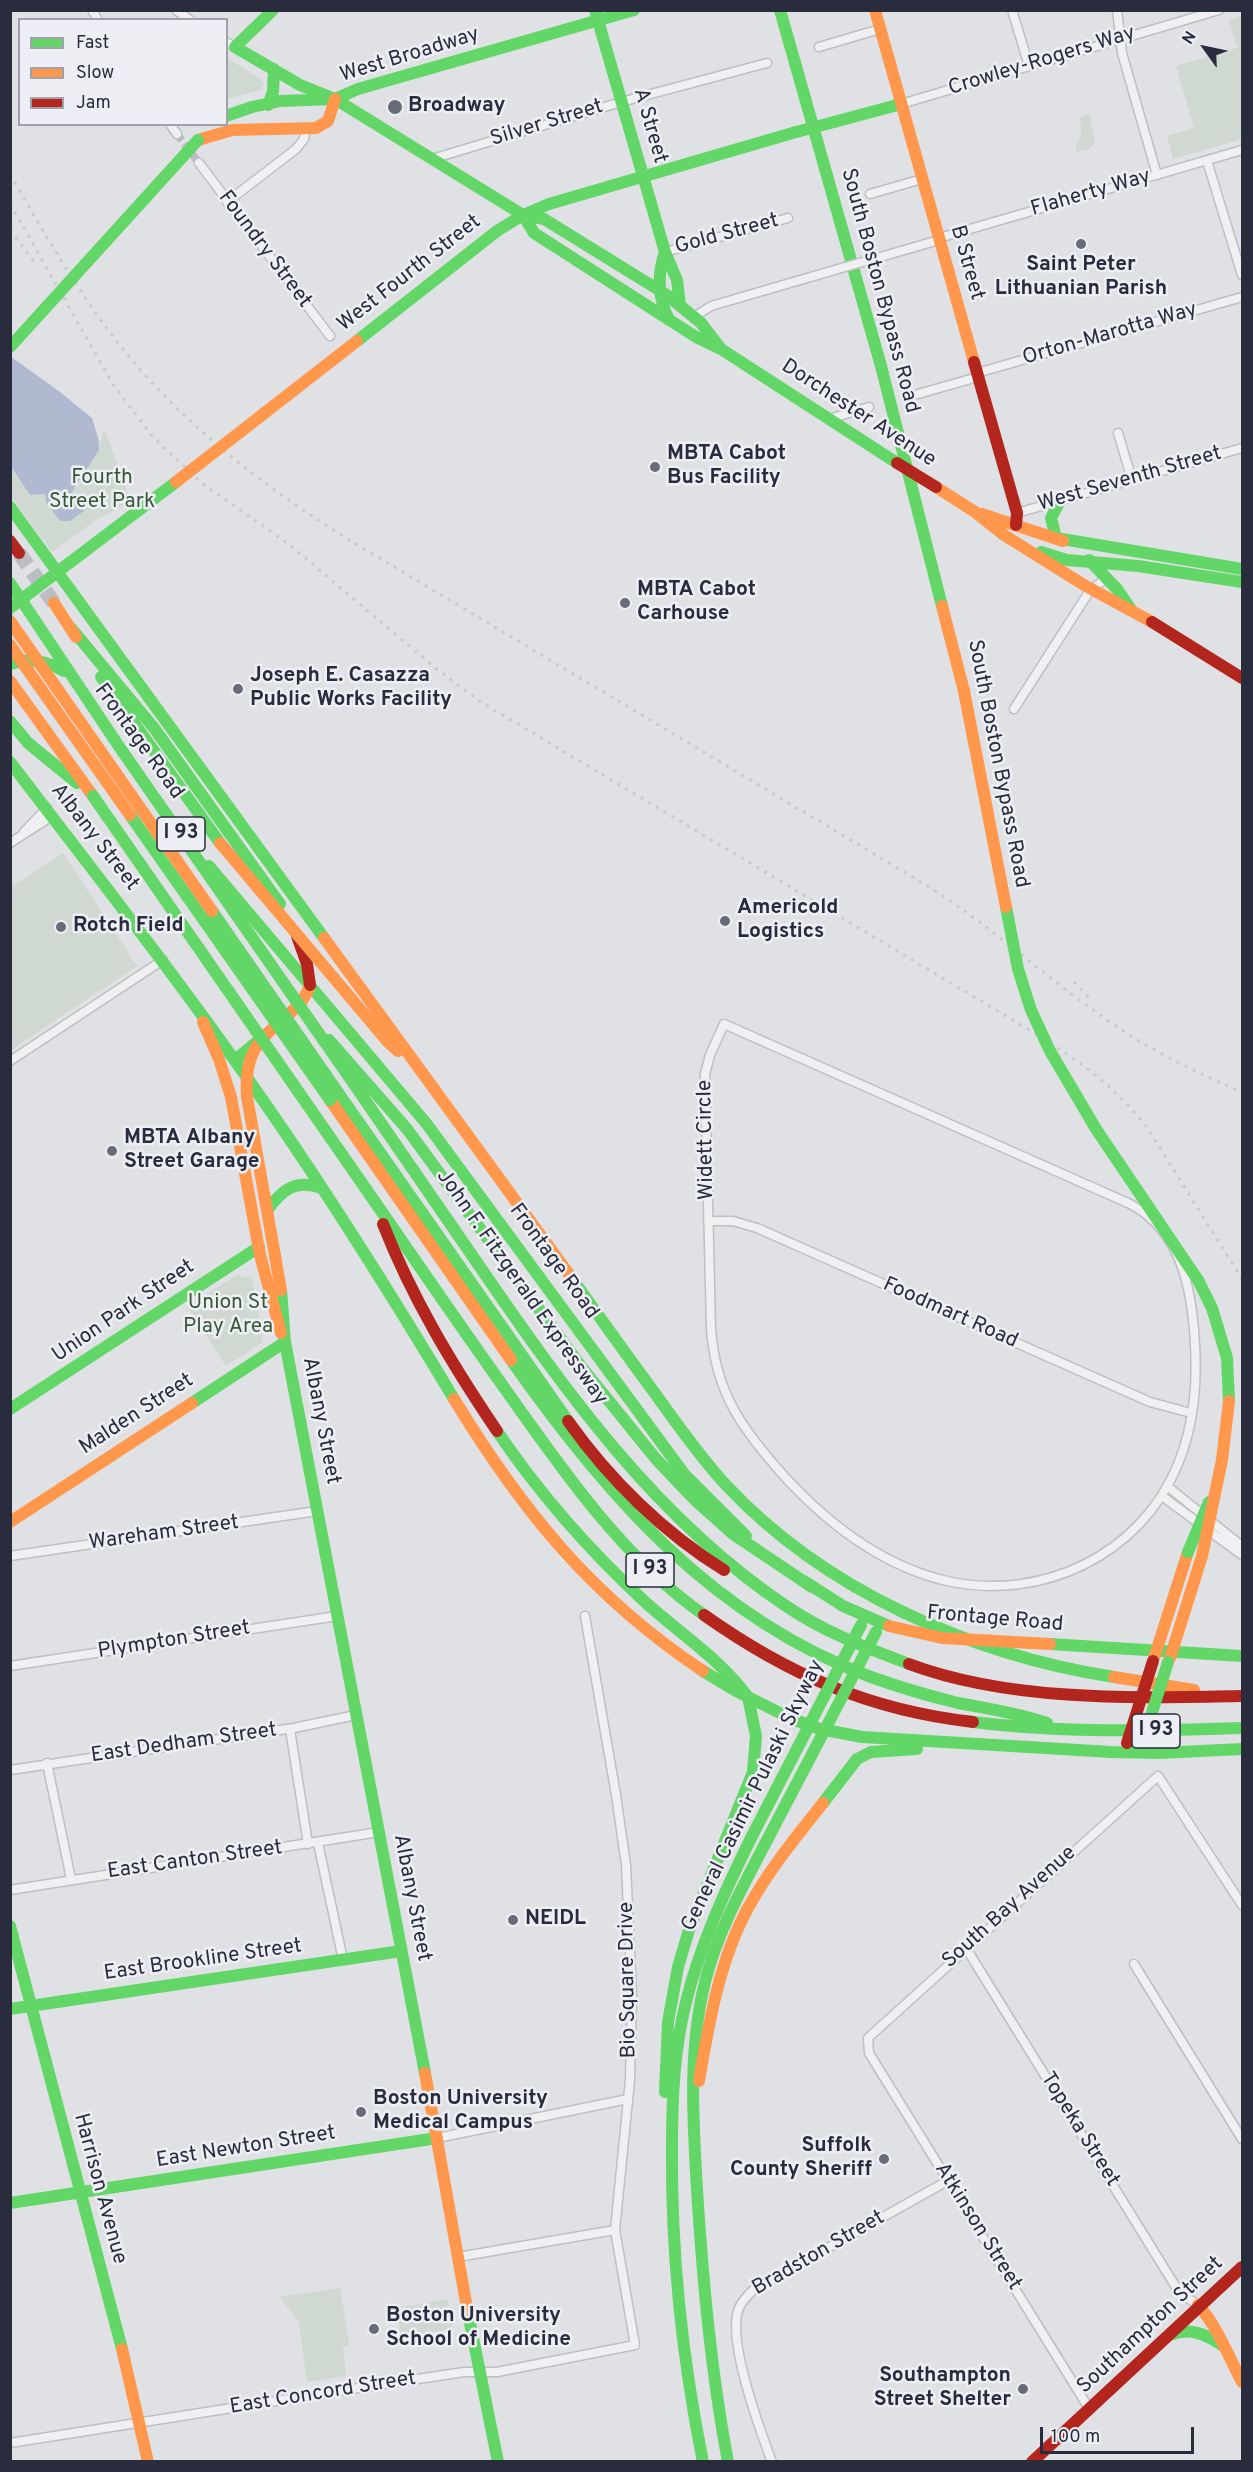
<!DOCTYPE html>
<style>
body{margin:0}
#map{position:relative;width:1253px;height:2472px;overflow:hidden;background:#e0e1e5;font-family:Overpass,sans-serif}
canvas{display:block}
.frame{position:absolute;inset:0;border:12px solid #282c3d;pointer-events:none}
.legend{position:absolute;left:18px;top:18px;width:210px;height:108px;box-sizing:border-box;background:#eeeff5;border:2px solid #9fa1ab;margin:0;padding:8px 10px;list-style:none;font-size:18px;color:#282c3d}
.legend li{display:flex;align-items:center;gap:12px;height:30px}
.legend b{width:30px;border:2px solid #9fa1ab}
.north{position:absolute;left:1175px;top:18px;width:60px;height:60px;-webkit-text-stroke:4px #eeeff5;paint-order:stroke;rotate:303deg;font-size:16px;font-weight:700;line-height:24px;text-align:center;color:#282c3d}
.north::after{content:'';display:block;margin:auto;width:21px;height:27px;background:#282c3d;clip-path:polygon(50% 0,100% 100%,50% 72%,0 100%)}
.scale{position:absolute;left:1040px;top:2427px;width:154px;height:27px;box-sizing:border-box;border:3px solid #282c3d;border-top:0;padding-left:8px;font-size:18px;line-height:21px;white-space:nowrap;color:#282c3d;-webkit-text-stroke:4px #eeeff5;paint-order:stroke}
</style>
<div id="map">
<canvas width="1253" height="2472"></canvas>
<div class="frame"></div>
<ul class="legend">
<li><b style="height:8px;background:#63d668"></b>Fast</li>
<li><b style="height:8px;background:#ff974d"></b>Slow</li>
<li><b style="height:8px;background:#b3261e"></b>Jam</li>
</ul>
<div class="north">N</div>
<div class="scale">100 m</div>
</div>
<script>
const c = document.querySelector('canvas').getContext('2d');
c.lineJoin = 'round';
function paint(path, color) { c.fillStyle = color; c.fill(path, 'evenodd'); }
function strokePath(path, color, width, dash) { c.strokeStyle = color; c.lineWidth = width; c.lineCap = dash ? 'butt' : 'round'; c.setLineDash(dash || []); c.stroke(path); }
function write(font, color, halo, rows, align = 'center') {
  c.font = font + ' Overpass,sans-serif'; c.lineWidth = 5; c.setLineDash([]); c.textBaseline = 'middle'; c.strokeStyle = halo; c.fillStyle = color; for (const [text, x, y, turn = 0] of rows) {
    c.save(); c.translate(x, y); c.rotate((+turn || 0) * Math.PI / 180); c.textAlign = isNaN(turn) ? turn : align; if (halo) c.strokeText(text, 0, 0); c.fillText(text, 0, 0); c.restore();
  }
}
const green = new Path2D(`
 M1242,16V139L1173,159L1167,136L1194,128L1176,66L1237,48L1229,20Z
 M226,57L260,79L264,84L261,90L227,99Z
 M1089,114L1095,143L1089,149L1077,152L1075,146C1083,139 1081,127 1080,117Z
 M104,428L130,500L110,513L100,517L52,552L11,497L10,467L30,495L72,492L79,485L86,469L99,450Z
 M63,853L137,966L11,1050V887Z
 M238,1274L242,1277H252L263,1342L226,1366L187,1307Z
 M340,2288L349,2344L343,2347L346,2376L307,2382L299,2322L280,2297Z
 M448,2299L453,2329L401,2338L396,2308Z`);
const water = new Path2D(`
 M10,356L60,392L92,418L99,441V450L72,492L85,510L70,521H60L46,502L45,494L30,495L11,467Z`);
const streetTunnel = new Path2D(`
 M177,134L199,163`);
const highwayTunnel = new Path2D(`
 M19,553L54,603`);
const street = new Path2D(`
 M92,10L98,20
 M176,10L190,20
 M1012,10L1029,66
 M1117,10L1122,53L1157,175
 M226,42L235,47
 M819,47L880,29
 M901,104L1219,10
 M170,124L177,134
 M432,159L621,102L767,63
 M1207,161L1242,275
 M199,163L330,336
 M870,194L922,179
 M227,202L296,149L304,139L306,129
 M939,238L1242,150
 M665,252L788,218
 M870,260L939,240
 M694,317L711,306L845,267
 M977,373L1242,297
 M918,394L978,377
 M829,419L869,407
 M1118,433L1132,480
 M1017,513L1242,448
 M1014,709L1089,592L1106,578
 M24,832L47,808
 M10,843L52,816
 M724,1024L1128,1203C1177,1227 1190,1280 1194,1330C1198,1374 1195,1423 1178,1464C1141,1555 1042,1602 947,1581C882,1566 828,1524 784,1476C742,1429 715,1392 711,1328L705,1074L710,1055Z
 M10,1061L163,960
 M708,1221H733L757,1228L1150,1402L1191,1413
 M1167,1486L1242,1546
 M1162,1496L1242,1555
 M10,1556L317,1511
 M10,1666L337,1616
 M290,1729L308,1844
 M47,1763L71,1879
 M10,1770L294,1728L356,1715
 M318,1843L343,1960
 M10,1890L379,1832
 M966,1948L1179,2292L1198,2305
 M1134,1964L1242,2139
 M437,2138L628,2099
 M458,2257L615,2230
 M1090,2410L869,2053L868,2038L1158,1776L1242,1905
 M10,2443L365,2387L464,2372H497L635,2345L615,2230L630,2080L632,1994L626,1865L616,1795L585,1616
 M772,2462C760,2430 726,2339 739,2308C742,2301 748,2295 753,2290L949,2180`);
const fast = new Path2D(`
 M273,10L235,47L300,85L335,99L358,89L634,10
 M595,10L665,252L677,280L680,306
 M780,10L881,366L942,606
 M268,105L273,92L274,69
 M226,116L252,107L280,101L335,99L523,215L544,219L667,295L701,323L721,349
 M834,122L901,104
 M523,215L549,204L796,132
 M523,215L534,233L696,337L721,349L897,463
 M665,252C657,275 658,298 669,320
 M357,341L497,231L523,215
 M1056,538L1242,569
 M1056,538L1051,518L1060,501
 M1041,552L1067,560L1138,566L1242,582
 M1089,560L1117,589L1130,608
 M10,608L176,482
 M71,628L154,728L280,904
 M10,664C30,657 46,661 64,671
 M101,677L220,843
 M10,721L28,743L77,783
 M10,762C93,870 177,978 255,1089C326,1190 391,1294 454,1399
 M209,866L426,1123L685,1475L746,1536
 M329,1040L407,1129L583,1369L656,1459L695,1500L733,1534L812,1587
 M235,1060L259,1040
 M354,1084C395,1144 437,1204 478,1264C565,1391 656,1519 786,1606C824,1632 867,1648 909,1664
 M339,1094L568,1421
 M375,1202C419,1266 463,1330 508,1393C563,1471 625,1560 704,1615
 M268,1209C283,1189 296,1179 322,1188
 M571,1277C600,1318 629,1358 659,1399C680,1428 701,1458 726,1485C825,1591 972,1655 1114,1677
 M281,1290L285,1342L425,2073
 M511,1360C606,1495 712,1618 871,1677C899,1687 929,1696 958,1703C989,1709 1018,1713 1047,1723
 M192,1403L285,1342
 M10,1409L259,1247
 M497,1431C539,1493 589,1550 644,1601C679,1633 719,1658 748,1697
 M804,1581L843,1606L889,1626
 M1050,1644L1242,1656
 M703,1671L738,1692L792,1719L820,1729L862,1737L1111,1752L1159,1753L1242,1749
 M973,1722C1062,1733 1152,1731 1242,1728
 M823,1803L857,1759L871,1752L917,1749
 M10,1926L122,2349
 M10,2009L401,1951
 M665,2092L668,2022L678,1967L689,1930L753,1772L756,1736L748,1697
 M10,2203L437,2138
 M467,2308L498,2462
 M1170,2335C1190,2327 1205,2334 1222,2345
 M703,2462C682,2358 671,2253 672,2147C672,2098 674,2049 686,2002C700,1945 725,1891 751,1838
 M728,2462C711,2372 703,2282 697,2190C693,2121 688,2050 705,1982C717,1933 742,1888 765,1844`);
const slow = new Path2D(`
 M875,10L974,362
 M198,140L232,130L316,128L328,121L335,99
 M936,487L975,512L1004,535L1084,585L1152,622
 M982,514L1063,541
 M54,603L76,637
 M942,606L964,691
 M10,681L93,796
 M203,1022L219,1059L231,1097L260,1255L281,1333
 M421,1071L571,1277
 M330,1100L511,1360
 M281,1290L247,1097C244,1054 257,1041 288,1015C298,1006 306,998 310,985
 M454,1399C523,1512 592,1597 703,1671
 M10,1522L192,1403
 M1154,1658L1188,1552
 M1170,1658L1202,1556
 M1114,1677L1194,1690
 M425,2073L467,2308
 M699,2081C709,2023 719,1961 748,1908C769,1870 796,1837 823,1803
 M1198,2305C1218,2327 1228,2356 1242,2382
 M122,2349L148,2462`);
const jam = new Path2D(`
 M974,362L1017,513L1016,525
 M10,541L19,553
 M1152,622L1242,678
 M297,936L307,964L310,985
 M383,1224C412,1298 453,1366 497,1431
 M568,1421C609,1479 664,1533 724,1570
 M704,1615C789,1675 869,1710 973,1722
 M909,1664C1011,1702 1134,1698 1242,1696
 M1032,2462L1242,2267`);
const rail = new Path2D(`
 M10,174C43,231 75,288 115,339C180,423 266,489 356,544L931,888C999,932 1057,988 1125,1032C1162,1056 1202,1075 1242,1092
 M10,204L114,386L154,438L203,484L290,545L439,671L481,702L1026,1028C1074,1058 1110,1081 1146,1126L1242,1279
 M10,230L35,263
 M1074,982L1092,1001`);
const streetBridge = new Path2D(`
 M845,267L870,260`);
const fastBridge = new Path2D(`
 M796,132L834,122
 M10,347L198,140
 M10,507L324,938
 M10,583L118,745L354,1084
 M93,796L375,1202
 M130,815L330,1100
 M1006,907L1018,969L1031,1010L1050,1051L1096,1129L1198,1280L1212,1308L1227,1358L1229,1401
 M212,911L339,1094
 M1188,1552L1209,1502
 M1142,1744L1168,1662
 M751,1838L861,1625
 M765,1844L876,1632`);
const slowBridge = new Path2D(`
 M176,482L357,341
 M10,621L212,911
 M10,645L130,815
 M964,691L1006,907
 M220,843L387,1041L398,1051
 M324,938L421,1071
 M1202,1556L1222,1460L1229,1401
 M889,1626L942,1638L1050,1644`);
const jamBridge = new Path2D(`
 M897,463L936,487
 M1127,1743L1153,1661`);
const markers = [
 [395,107,8,"#686b78"],
 [1081,244,6,"#686b78"],
 [655,467,6,"#686b78"],
 [625,603,6,"#686b78"],
 [238,689,6,"#686b78"],
 [725,921,6,"#686b78"],
 [61,927,6,"#686b78"],
 [112,1151,6,"#686b78"],
 [513,1920,6,"#686b78"],
 [361,2112,6,"#686b78"],
 [884,2159,6,"#686b78"],
 [374,2329,6,"#686b78"],
 [1023,2389,6,"#686b78"]
];
const shields = [
 [181,834,48],
 [650,1570,48],
 [1156,1731,48]
];
const shieldNames = [
 ["I 93",181,834],
 ["I 93",650,1570],
 ["I 93",1156,1731]
];
const streetNames = [
 ["West Broadway",410,56,-17],
 ["Crowley-Rogers Way",1042,62,-17],
 ["Silver Street",547,124,-17],
 ["A Street",649,126,74],
 ["Flaherty Way",1091,194,-16],
 ["Gold Street",727,235,-15],
 ["Foundry Street",264,250,53],
 ["B Street",966,263,74],
 ["West Fourth Street",410,274,-38],
 ["South Boston Bypass Road",879,291,75],
 ["Orton-Marotta Way",1110,335,-16],
 ["Dorchester Avenue",858,414,33],
 ["West Seventh Street",1130,480,-16],
 ["Frontage Road",138,742,54],
 ["South Boston Bypass Road",997,764,79],
 ["Albany Street",94,838,52],
 ["Widett Circle",707,1140,-91],
 ["Frontage Road",553,1262,54],
 ["John F. Fitzgerald Expressway",521,1288,55],
 ["Union Park Street",124,1312,-34],
 ["Foodmart Road",950,1314,24],
 ["Malden Street",137,1415,-33],
 ["Albany Street",320,1421,79],
 ["Wareham Street",164,1534,-8],
 ["Frontage Road",995,1620,5],
 ["Plympton Street",174,1641,-9],
 ["East Dedham Street",184,1744,-8],
 ["General Casimir Pulaski Skyway",754,1796,-64],
 ["East Canton Street",195,1861,-8],
 ["Albany Street",411,1898,79],
 ["South Bay Avenue",1010,1908,-42],
 ["East Brookline Street",203,1961,-8],
 ["Bio Square Drive",629,1980,-91],
 ["Topeka Street",1079,2130,58],
 ["East Newton Street",246,2148,-9],
 ["Harrison Avenue",99,2189,75],
 ["Atkinson Street",977,2227,58],
 ["Bradston Street",819,2254,-30],
 ["Southampton Street",1151,2326,-43],
 ["East Concord Street",323,2394,-9]
];
const poiNames = [
 ["Broadway",408,107],
 ["Saint Peter",1081,266,"center"],
 ["Lithuanian Parish",1081,290,"center"],
 ["MBTA Cabot",667,455],
 ["Bus Facility",667,479],
 ["MBTA Cabot",637,591],
 ["Carhouse",637,615],
 ["Joseph E. Casazza",250,677],
 ["Public Works Facility",250,701],
 ["Americold",737,909],
 ["Logistics",737,933],
 ["Rotch Field",73,927],
 ["MBTA Albany",124,1139],
 ["Street Garage",124,1163],
 ["NEIDL",525,1920],
 ["Boston University",373,2100],
 ["Medical Campus",373,2124],
 ["Suffolk",872,2147,"right"],
 ["County Sheriff",872,2171,"right"],
 ["Boston University",386,2317],
 ["School of Medicine",386,2341],
 ["Southampton",1011,2377,"right"],
 ["Street Shelter",1011,2401,"right"]
];
const parkNames = [
 ["Fourth",102,479],
 ["Street Park",102,503],
 ["Union St",228,1304],
 ["Play Area",228,1328]
];
paint(green, '#cfd8d1');
paint(water, '#b0b9cf');
strokePath(streetTunnel, '#bbbdc3', 8, [8, 4]);
strokePath(highwayTunnel, '#bbbdc3', 15, [15, 8]);
strokePath(street, '#bebfc3', 11);
strokePath(street, '#f0f0f2', 8);
strokePath(fast, '#63d668', 12);
strokePath(slow, '#ff974d', 12);
strokePath(jam, '#b3261e', 12);
strokePath(rail, '#c9cacd', 3, [3, 6]);
strokePath(streetBridge, '#bebfc3', 11, []);
strokePath(streetBridge, '#f0f0f2', 8);
strokePath(fastBridge, '#63d668', 12);
strokePath(slowBridge, '#ff974d', 12);
strokePath(jamBridge, '#b3261e', 12);
for (const [x, y, r, color] of markers) { const dot = new Path2D(); dot.arc(x, y, r, 0, 2 * Math.PI); c.fillStyle = color; c.fill(dot); strokePath(dot, '#eeeff5', 2); }
for (const [x, y, w] of shields) { const box = new Path2D(); box.roundRect(x - w / 2, y - 17, w, 34, 4.5); c.fillStyle = '#eeeff5'; c.fill(box); strokePath(box, '#282c3d', 1.5); }
write('bold 20px', '#282c3d', null, shieldNames);
write('21px', '#282c3d', '#eeeff5', streetNames);
write('bold 21px', '#282c3d', '#eeeff5', poiNames, 'left');
write('21px', '#365836', '#eeeff5', parkNames);
</script>
